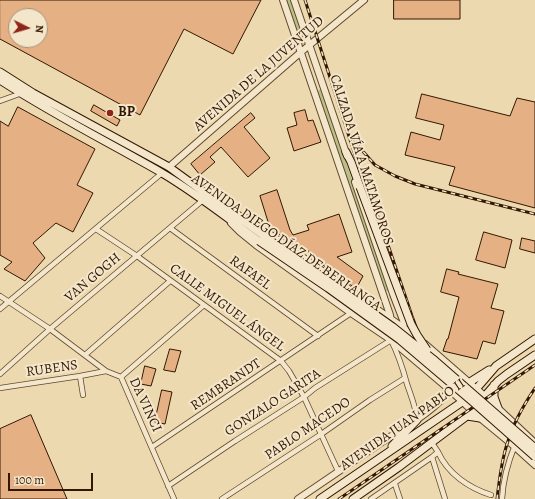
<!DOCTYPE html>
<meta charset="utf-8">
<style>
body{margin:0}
#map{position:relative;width:535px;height:499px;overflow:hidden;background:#edd9af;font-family:Alegreya,serif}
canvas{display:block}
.north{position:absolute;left:8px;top:8px;width:40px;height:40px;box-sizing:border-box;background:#f3e6cb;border:1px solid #a6937a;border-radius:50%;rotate:95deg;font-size:11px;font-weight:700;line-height:16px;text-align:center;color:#321701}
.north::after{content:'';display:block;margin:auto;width:14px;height:18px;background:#8f2418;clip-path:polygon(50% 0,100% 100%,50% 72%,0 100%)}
.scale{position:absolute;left:8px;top:473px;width:85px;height:18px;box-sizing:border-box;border:2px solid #321701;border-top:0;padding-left:5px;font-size:12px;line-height:14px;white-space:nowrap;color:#321701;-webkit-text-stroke:3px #f3e6cb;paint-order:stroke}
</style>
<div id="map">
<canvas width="535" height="499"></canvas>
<div class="north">N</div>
<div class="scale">100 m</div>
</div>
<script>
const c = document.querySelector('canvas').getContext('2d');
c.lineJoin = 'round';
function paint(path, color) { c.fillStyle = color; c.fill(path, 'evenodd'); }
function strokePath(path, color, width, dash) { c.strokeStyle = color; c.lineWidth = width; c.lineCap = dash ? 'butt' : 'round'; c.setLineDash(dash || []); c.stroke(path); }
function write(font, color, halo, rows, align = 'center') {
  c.font = font + ' Alegreya,serif'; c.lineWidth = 4; c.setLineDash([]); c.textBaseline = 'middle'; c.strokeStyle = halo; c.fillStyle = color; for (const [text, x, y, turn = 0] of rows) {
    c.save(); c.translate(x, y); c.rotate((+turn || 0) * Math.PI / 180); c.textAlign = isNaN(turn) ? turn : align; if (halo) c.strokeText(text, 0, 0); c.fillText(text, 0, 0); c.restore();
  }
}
const green = new Path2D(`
 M285,0H291L306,43L301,46Z
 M321,89L390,290L385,292L317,91Z`);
const building = new Path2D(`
 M0,0H261L233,54L184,29L140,115L0,39ZM16,16H40V40H16Z
 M394,0H460V19H394Z
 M422,94L510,116L517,98L535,102V208L449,185L455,167L405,155L411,132L440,140L444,125L416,118Z
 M94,105L120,120L117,126L91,111Z
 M18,107L95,149L77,185L93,193L73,232L56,223L33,243L45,258L25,281L4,269L12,262L0,255V121L8,126Z
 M305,110L308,121L313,120L321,142L294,151L287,128L297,125L294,113Z
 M251,113L255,118L244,127L270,158L248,177L221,147L210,157L215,162L200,175L191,164Z
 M277,190L290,230L293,235L309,230L307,225L339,214L352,252L337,257L363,276L356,289L309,255L308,250L303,251L270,228L260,196Z
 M484,232L512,240L505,268L476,260Z
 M522,238L535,241V253L520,249Z
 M447,269L459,272L458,274L498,284L491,308L504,311L495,344L483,341L477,359L443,351L447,339H448L459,297L441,292Z
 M170,349L181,351L175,372L164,370Z
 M145,366L156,369L151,386L141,384Z
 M162,390L172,392L165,424L155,422Z
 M31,415L67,499H0V429Z`);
const minor = new Path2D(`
 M0,101L22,93
 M170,228L318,336
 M96,229L137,256L281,361L289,371L304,397L338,471
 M0,296L50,329L106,371L121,377L174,499
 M0,309L162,173
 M85,355L170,281
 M0,374L50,329L203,200
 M80,376L83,395
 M121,377L204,305
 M0,388L80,376L106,371
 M432,443L438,452L432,457L445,499
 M152,447L351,313
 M438,452C448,474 469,488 491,495
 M395,484L400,499
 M168,486L235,441L304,397L315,388L391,340C398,354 403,369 407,384C411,396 416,407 417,420
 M222,499L320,435L370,400L405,378
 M371,499L432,457
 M502,499C503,481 508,462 515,445`);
const tertiary = new Path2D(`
 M283,0L390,315L391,321
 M294,0L347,156
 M169,167L301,52L364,0
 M355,182L393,294L403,320L404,324L402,330
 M238,215L248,219L418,338
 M231,223L240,232L256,245L351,313L391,340L450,390L480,418L514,446L535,465
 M425,344L487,398L535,443
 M298,499C326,480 354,461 382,442C405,427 432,413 450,390`);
const secondary = new Path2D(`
 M0,72L33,93L169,167L264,236
 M0,80C52,114 108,142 162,173C196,193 227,218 259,241
 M346,152L351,162L360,187
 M470,382L489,370
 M494,385V397L498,408
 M462,402L498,408
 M467,416L480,418
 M392,446L417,420
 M320,499L462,402L477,388L496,366L535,339
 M353,499L399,467L467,416L473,411L477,405L498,381L507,374L535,355`);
const rail = new Path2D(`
 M305,0L356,158L384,233L412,316L422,343
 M353,137L360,148L375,165L395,176L415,184L535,214
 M339,499L535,365
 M497,499C499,481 502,458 508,441C513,424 525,403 535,388`);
const secondaryBridge = new Path2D(`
 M360,187L411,324L417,335L427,350
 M264,236L393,327L433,359L535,448
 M259,241L328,288L400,340L473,402L535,457`);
const markers = [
 [110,113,4,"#8f2418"]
];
const streetNames = [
 ["AVENIDA DE LA JUVENTUD",259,74,-41],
 ["CALZADA VÍA A MATAMOROS",361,160,72],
 ["AVENIDA DIEGO DÍAZ DE BERLANGA",286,243,35],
 ["RAFAEL",250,273,36],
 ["VAN GOGH",93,278,-40],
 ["CALLE MIGUEL ÁNGEL",227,308,36],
 ["RUBENS",52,369,-8],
 ["REMBRANDT",226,385,-34],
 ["GONZALO GARITA",273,403,-33],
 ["DA VINCI",145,405,65],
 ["AVENIDA JUAN PABLO II",403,425,-35],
 ["PABLO MACEDO",308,429,-34]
];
const poiNames = [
 ["BP",118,113]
];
paint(green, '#babf89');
paint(building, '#e4b084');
strokePath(building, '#321701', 1);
strokePath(minor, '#61482c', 6);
strokePath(tertiary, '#61482c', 8);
strokePath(secondary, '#321701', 9);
strokePath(minor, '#f3e6cb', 4.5);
strokePath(tertiary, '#f3e6cb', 6);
strokePath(secondary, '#f3e6cb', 7);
strokePath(rail, '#321701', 3);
strokePath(rail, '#f3e6cb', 1.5, [4.5]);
strokePath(secondaryBridge, '#321701', 9, []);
strokePath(secondaryBridge, '#f3e6cb', 7);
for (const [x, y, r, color] of markers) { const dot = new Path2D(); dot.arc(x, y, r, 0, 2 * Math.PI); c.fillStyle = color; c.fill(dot); strokePath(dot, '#f3e6cb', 1.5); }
write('14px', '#321701', '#f3e6cb', streetNames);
write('bold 14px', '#321701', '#f3e6cb', poiNames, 'left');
</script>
